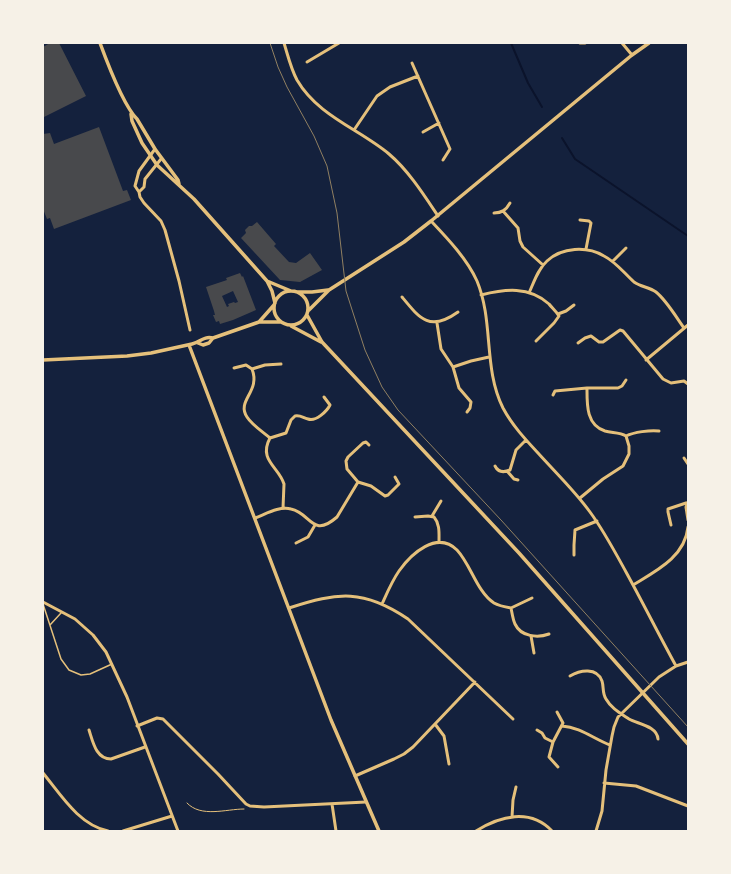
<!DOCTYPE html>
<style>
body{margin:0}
#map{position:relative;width:731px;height:874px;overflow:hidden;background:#14213d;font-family:Commissioner,sans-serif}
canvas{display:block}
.frame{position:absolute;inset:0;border:44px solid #f6f1e7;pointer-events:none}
</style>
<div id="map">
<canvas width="731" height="874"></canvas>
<div class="frame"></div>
</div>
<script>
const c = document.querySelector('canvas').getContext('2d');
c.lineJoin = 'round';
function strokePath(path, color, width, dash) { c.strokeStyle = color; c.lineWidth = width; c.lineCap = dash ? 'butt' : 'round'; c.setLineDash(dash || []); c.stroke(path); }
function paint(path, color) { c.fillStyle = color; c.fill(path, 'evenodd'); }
const stream = new Path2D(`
 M511,43L528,83L542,107
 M562,138L575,159L688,236`);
const building = new Path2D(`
 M50,43H59L86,96L44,117L43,115V47Z
 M99,127L123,191L127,190L131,200L54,229L50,218L47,219L43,209V134L50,133L54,144Z
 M257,222L276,244L274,246L289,262L296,263L310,253L322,270L300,282L280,280L241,238L246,233L245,230L249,226H252Z
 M240,273L242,277L243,276L256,310L233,320L220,324L219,321L216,322L213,315H215L214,311L206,287L227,280L226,278ZM233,291L238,302L235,303L234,302L228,304L229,306L227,307L222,296Z`);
const path = new Path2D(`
 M187,803C201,818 226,809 244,809`);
const service = new Path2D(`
 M43,604L61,659L69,670L81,675L90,674L112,664
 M50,625L61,613`);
const minor = new Path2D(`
 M284,43C288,56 291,69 297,80C318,116 359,129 389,154C408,170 424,195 438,216
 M580,43H585
 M622,43L632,55
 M307,62L339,43
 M412,63L450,149L443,160
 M354,130L377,96L390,87L418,76
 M423,132L439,123
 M155,149L139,171L135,186L139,192L140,197L144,203L161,221L165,230L179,281L190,330
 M139,192L144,187L145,179L161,159
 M503,211L518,228L520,241L523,247L543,265
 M494,213C502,213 506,210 510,203
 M580,220L589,221L591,223L586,249
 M431,221C448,239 467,259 477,281C494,322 483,368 503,408C512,425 525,439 538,453C556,473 575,491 590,512C604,531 615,552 626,572C643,603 659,635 676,666
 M613,261L626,248
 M529,293C534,282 538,269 547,261C562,247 587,246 604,256C616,262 624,273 634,282C641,287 649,287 656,292C667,301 676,317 684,328
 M481,295C505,289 529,286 549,304C552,308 556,311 559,316L554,323L536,341
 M402,297C420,319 430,332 458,312
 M558,314L566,311L574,305
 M437,323L441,349L453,367L459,388L471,402L470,408L467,412
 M578,343L585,338L591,336L599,342H603L620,330L623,331L663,379L671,383L684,381L688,384
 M646,360L688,325
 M453,367L471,361L489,357
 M234,368L246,365L252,369C261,392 236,400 247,417C252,425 263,432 270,438
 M252,369L265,365L281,364
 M553,395L555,391L587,388H618L622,386L626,380
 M626,436C634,432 650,430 659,431
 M684,458L688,464
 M495,466C498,472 503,473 510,470L516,450L526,440
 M507,471L514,479L518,480
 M358,482L371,486L385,496L388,495L399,484L395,477
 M580,498L603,479L623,466L629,454V446L626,436C620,432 612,433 605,431C586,425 587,404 587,388
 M688,502L686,507L688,520
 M283,508L284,484C279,467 258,460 270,438L286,433L291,420L295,416C301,415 303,418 308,419C316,422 327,411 330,405L324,397
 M432,516L441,501
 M415,517L428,516L434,517C440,524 439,533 439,542
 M255,518C266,514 279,506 291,509C311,513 312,539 337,517L358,482L347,469L346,461L348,457L363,443L366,442L369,445
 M671,525L668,512V509L686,503
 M296,543L308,537L315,525
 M574,555V545L575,530L597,521
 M633,585C656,571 685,557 688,527
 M43,602L75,619L93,635L106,652L127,697L178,831
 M382,604C387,593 392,581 399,571C411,554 437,530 457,550C471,565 477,592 494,603C499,606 505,607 511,608L532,598
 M289,608C338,592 364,589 408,619L513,719
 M511,608C512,613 513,620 515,624C521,637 538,638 549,634
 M531,636L534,653
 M570,676C580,670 597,667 602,681C604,687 602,693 606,699C611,708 620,713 629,719C638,724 657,726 658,739
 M557,712L563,723L553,742L549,757L558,767
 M435,724L444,736L449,764
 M137,726L157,718L163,719L218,774L246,804L250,806L264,807L366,802
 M562,726C580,727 594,739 610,745
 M89,730C93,742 96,759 111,759L145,747
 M537,730L542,733L545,738L553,742
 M43,773C61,795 79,825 108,831
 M355,776L394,759L404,754L413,747L475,682
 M604,783L636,786L688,806
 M332,804L336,831
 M512,817L513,800L516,787
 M123,831L172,816
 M476,831C500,816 530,808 552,831
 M596,831L602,811L606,770L612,736L614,727L618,717L659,677L676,666L688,662`);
const tertiary = new Path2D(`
 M100,43C107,62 123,105 137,119L155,149L178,180L179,184
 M131,114L132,121L142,143L157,165L194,199L267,281L272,291L275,303
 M267,281L291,291
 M274 308a17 17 0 1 1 34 0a17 17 0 1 1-34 0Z
 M298,292H312L328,290
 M309,310L329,290L404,242L431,221L632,55L649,43
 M307,315L322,342L519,553L688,744
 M259,322L274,305
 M291,326L321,342
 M198,343L203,345L209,343L213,338
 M189,345L331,720L379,831
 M43,360L127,356L151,353L192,344C201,342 203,336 213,338L259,322H281`);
const tram = new Path2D(`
 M270,43L278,67L287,87L314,136L327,166L337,213L346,291L365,350L382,387L398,410L501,520L688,727`);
strokePath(stream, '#0b132b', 2);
paint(building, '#48494c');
strokePath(path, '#e5c07b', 1);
strokePath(service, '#e5c07b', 1.5);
strokePath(minor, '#e5c07b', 3);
strokePath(tertiary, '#e5c07b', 3.5);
strokePath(tram, '#918062', 1);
</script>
